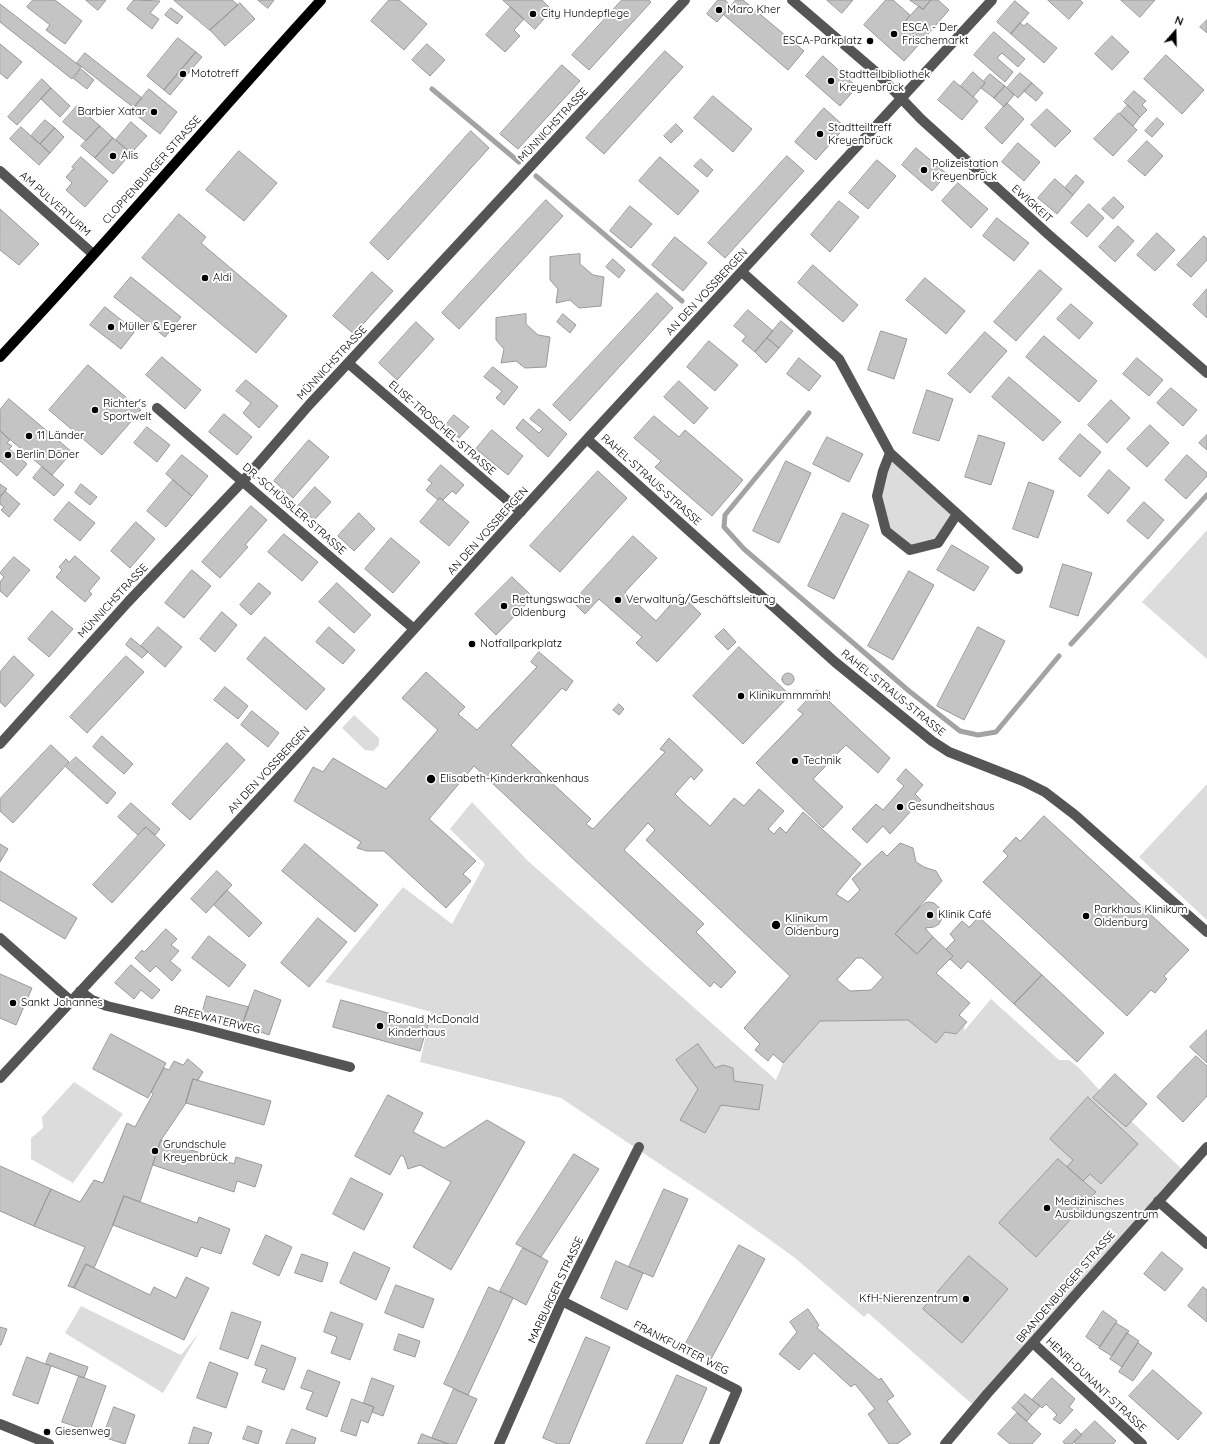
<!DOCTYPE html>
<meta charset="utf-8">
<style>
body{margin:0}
#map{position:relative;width:1207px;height:1444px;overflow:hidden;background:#fff;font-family:Quicksand,sans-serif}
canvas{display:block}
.north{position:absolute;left:1155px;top:12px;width:40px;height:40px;-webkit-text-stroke:3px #fff;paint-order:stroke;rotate:20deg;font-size:11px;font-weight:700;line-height:16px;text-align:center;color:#000}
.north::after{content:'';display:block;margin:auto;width:14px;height:18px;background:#000;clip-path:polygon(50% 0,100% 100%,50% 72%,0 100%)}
</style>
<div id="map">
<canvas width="1207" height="1444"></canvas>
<div class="north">N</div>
</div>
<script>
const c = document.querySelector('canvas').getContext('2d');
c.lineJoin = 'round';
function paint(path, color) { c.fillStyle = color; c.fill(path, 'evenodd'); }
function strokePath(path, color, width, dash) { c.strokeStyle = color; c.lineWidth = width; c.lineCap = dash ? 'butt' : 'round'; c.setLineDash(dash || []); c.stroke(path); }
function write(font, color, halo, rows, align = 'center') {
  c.font = font + ' Quicksand,sans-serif'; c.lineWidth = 4; c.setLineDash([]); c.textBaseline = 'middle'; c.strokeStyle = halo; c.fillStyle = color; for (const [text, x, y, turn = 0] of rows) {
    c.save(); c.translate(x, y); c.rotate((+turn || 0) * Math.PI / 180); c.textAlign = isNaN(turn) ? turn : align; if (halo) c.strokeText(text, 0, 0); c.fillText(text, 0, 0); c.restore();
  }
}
const green = new Path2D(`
 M890,453L957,514L938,543L910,550L886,531L877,496Z
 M1207,530V659L1142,602Z
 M354,715L379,738V745L373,751L365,750L342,728Z
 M1207,784V920L1139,857Z
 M472,802L528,861L776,1080L783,1063L820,1021L908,1020L936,1043L945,1032L956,1034L965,1024L964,1031L991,999L1059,1060H1069L1078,1067L1109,1100L1185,1172L972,1404L868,1313L864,1317L795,1258L773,1242L715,1201L561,1098L420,1062L431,1012L325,982L403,887L452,924L485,864L450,829Z
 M74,1082L123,1114L73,1183L31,1159V1138L43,1128L42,1117Z
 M81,1306L181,1355L199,1333L163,1393L65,1333Z`);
const stream = new Path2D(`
 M432,89L519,162
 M536,176L682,301
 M809,413L725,515L724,527L744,549L909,691L960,731L978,735L996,732L1059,656
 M1071,644L1207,495`);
const building = new Path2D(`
 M33,0H55L82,21L65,44L46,30L50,25L27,7Z
 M86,0H106L98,10Z
 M134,0L160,1L150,13L159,19L152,29L127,9Z
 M174,0H232L238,5L210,30Z
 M258,0H274L268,8Z
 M389,0H399L427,24L404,50L371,21Z
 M503,0H542L552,10L535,29Z
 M622,0H649L651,2L589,70L572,55Z
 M718,0H725L731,6L717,22L707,14Z
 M736,0H743L804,51L788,70L724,15Z
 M827,0H853L842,13Z
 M886,0H893L910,15L906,20L909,23L905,27L922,41L904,61L864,25Z
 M910,0H931L923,9Z
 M931,0H938L949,10L922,41L905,27L909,23L906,20L919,6L923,9Z
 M1048,0H1080L1083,3L1069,19Z
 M1121,0H1155L1140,17Z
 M1015,1L1029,13L1011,34L997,22Z
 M240,3L255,19L225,46L210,30Z
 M0,4L81,67L72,79L0,22Z
 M511,7L524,19L514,30L520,36L505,52L486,35Z
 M171,8L183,17L177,24L165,15Z
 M1207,20V33L1200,27Z
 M1020,23L1024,26L1027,23L1057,48L1044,63L1011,34Z
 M994,32L1025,59L1018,67L1002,53L997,58L1013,72L1005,82L974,55Z
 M1112,36L1129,52L1112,70L1095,54Z
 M178,38L196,52L164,90L147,76Z
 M0,44L22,62L7,79L0,73Z
 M427,44L445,60L430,76L412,60Z
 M665,51L683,67L604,154L586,138Z
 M196,52L202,57L170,95L164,90Z
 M85,53L142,98L134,108L77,63Z
 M1166,55L1204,90L1182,114L1144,79Z
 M823,56L857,87L840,106L806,76Z
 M562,65L580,81L518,149L500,134Z
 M81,69L94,80L87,89L74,79Z
 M973,72L985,83L973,97L961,86Z
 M1020,73L1032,83L1018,98L1007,88Z
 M990,74L1005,86L994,98L981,88L985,83L984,81Z
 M42,79L51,88L17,125L8,117Z
 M954,81L978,101L962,120L938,100Z
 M1032,83L1043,93L1036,101L1024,91Z
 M1005,86L1014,95L1004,107L994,98Z
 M51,88L70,106L60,117L41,99Z
 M149,89L177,112L160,134L131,111Z
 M1134,91L1146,101L1142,105L1147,110L1140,117L1124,102Z
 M713,96L752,129L733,152L694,118Z
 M1007,103L1024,119L1002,144L985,128Z
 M1128,105L1140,117L1133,126L1120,114Z
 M77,106L100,126L86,141L63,122Z
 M824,108L845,127L816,160L795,142Z
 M1047,109L1071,131L1055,147L1031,125Z
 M1119,113L1137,130L1113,156L1094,139Z
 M1157,118L1164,124L1152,137L1145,131Z
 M45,120L55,128L40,144L31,136Z
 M131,122L147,136L131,153L116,140Z
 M676,124L683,131L671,143L664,136Z
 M100,126L113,138L95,158L81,146Z
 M21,127L50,153L39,165L10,139Z
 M55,128L64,137L50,153L40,144Z
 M471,131L489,148L388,260L370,243Z
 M113,138L131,153L113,174L95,158Z
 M1147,141L1163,156L1145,176L1128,161Z
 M1018,143L1040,162L1024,181L1002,162Z
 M916,148L947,174L932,191L902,165Z
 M239,151L277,183L244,221L206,190Z
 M787,156L804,171L725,258L708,243Z
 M81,157L108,181L85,207L66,190L72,183L66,177L74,168L72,167Z
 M660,157L699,191L678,215L639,181Z
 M701,159L713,170L707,177L694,166Z
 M877,160L896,176L868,209L849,193Z
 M1076,175L1084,182L1073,195L1065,188Z
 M1055,179L1073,195L1057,214L1038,198Z
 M958,183L988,209L971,228L942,201Z
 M1114,197L1124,207L1113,219L1102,209Z
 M546,200L563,216L459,329L442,313Z
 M839,201L859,217L830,252L811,235Z
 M1089,204L1104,218L1087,237L1071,223Z
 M630,206L652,224L631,248L610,231Z
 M0,209L39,244L19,265L0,250Z
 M179,214L206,237L201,243L287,316L256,353L142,258Z
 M997,218L1029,243L1014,261L983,236Z
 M1118,226L1134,241L1115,262L1099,247Z
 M1157,233L1175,250L1155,271L1137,255Z
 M1204,236L1207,239V260L1191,277L1177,265Z
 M675,237L707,263L683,291L652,265Z
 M580,254V264L593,275L604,277L601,306L579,308L570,300L556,303L558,289L550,280V257Z
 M613,259L625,270L619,278L606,267Z
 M813,265L858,305L843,322L798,283Z
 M1040,270L1062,289L1016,341L994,322Z
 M372,272L393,291L354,334L333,316Z
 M131,277L181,317L165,337L114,297Z
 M925,278L965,311L946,334L906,300Z
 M1207,289V318L1193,305Z
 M657,293L673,308L570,421L553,405Z
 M1071,304L1093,323L1079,339L1057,319Z
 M105,307L135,331L121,349L90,325Z
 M748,310L773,331L755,352L742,341L746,336L734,326Z
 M526,314V324L538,335L550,337L546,367L525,368L516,361L501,363L504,349L496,340V318Z
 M563,314L576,325L570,333L557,322Z
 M781,321L793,331L779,348L767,338Z
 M416,322L434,339L397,380L379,363Z
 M881,331L907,339L894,379L868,370Z
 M985,332L1007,351L970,393L948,374Z
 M1044,336L1097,381L1079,402L1026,357Z
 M767,338L779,348L766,363L755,352Z
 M709,341L738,365L715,391L687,367Z
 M162,357L201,390L185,409L146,375Z
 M799,358L821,376L809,391L787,374Z
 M1137,358L1163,380L1149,396L1123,374Z
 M88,365L141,410L102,455L49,410Z
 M493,367L518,387L504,405L496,398L502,391L484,377Z
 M1009,377L1061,422L1043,441L992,397Z
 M246,380L278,406L259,428L243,413L251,403L236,391Z
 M679,381L708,408L694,424L664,397Z
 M1171,388L1197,410L1183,426L1157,403Z
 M927,390L953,399L939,441L913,433Z
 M9,399L72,452L52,475L0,431V410Z
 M1111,400L1130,418L1107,443L1088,425Z
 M539,409L567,434L548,457L516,428L523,419L539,433L543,429L530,419Z
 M224,414L252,437L237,455L209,432Z
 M454,415L469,427L459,438L445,426Z
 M654,416L679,437L685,430L743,480L712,516L655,467L661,461L634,438Z
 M1150,425L1169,443L1147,467L1127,449Z
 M147,427L170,445L157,462L134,443Z
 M492,430L523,456L508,475L476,449Z
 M0,431L10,440L7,443L12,446L9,449L27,464L17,476L0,461Z
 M1080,434L1101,452L1080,477L1059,459Z
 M979,435L1005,443L991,485L965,477Z
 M1207,435V450L1199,443Z
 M827,437L863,454L849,482L813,464Z
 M309,440L329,457L293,498L274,481Z
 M182,455L208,476L192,496L166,474Z
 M1187,455L1207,473V476L1186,499L1165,480Z
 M786,461L811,473L779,543L753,531Z
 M441,465L464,485L456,494L452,491L443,500L440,498L438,500L426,490L432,483L428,480Z
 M42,467L64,485L54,496L33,478Z
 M1109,470L1130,488L1108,514L1088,496Z
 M598,471L627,498L560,572L530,546Z
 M173,480L192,496L166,527L147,511Z
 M1029,482L1054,491L1038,538L1013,529Z
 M0,484L7,489L0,497Z
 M81,484L97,497L90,505L75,493Z
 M315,487L331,502L314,520L298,506Z
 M5,491L20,504L9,517L1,510L4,507L0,504V497Z
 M440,498L469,522L449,546L420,522Z
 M69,502L95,523L80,541L54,520Z
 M1144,502L1164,520L1148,539L1127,521Z
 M251,506L267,520L245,545L248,547L220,578L202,562Z
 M359,513L375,529L354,551L338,536Z
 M843,513L869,525L834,599L808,586Z
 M136,522L155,539L130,568L111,551Z
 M284,534L318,562L302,581L268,552Z
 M633,536L657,558L625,592L656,621L680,594L701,614L657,662L636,643L642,637L599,599L585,614L573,602Z
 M391,538L420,562L393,593L365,569Z
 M952,545L989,567L974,591L937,570Z
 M75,556L100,578L89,591L92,594L85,602L56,577L62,570L59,567L66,559L69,562Z
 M14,557L30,570L7,597L0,591V582L4,577L0,573Z
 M1063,564L1092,573L1078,616L1050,607Z
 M192,570L211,586L184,618L165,603Z
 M909,571L934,585L893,660L868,646Z
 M512,577L533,597L496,635L475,614Z
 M259,583L271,593L251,615L240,605Z
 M337,583L371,615L354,633L319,602Z
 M52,611L73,629L49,657L28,639Z
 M222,612L237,625L215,652L200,639Z
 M158,627L182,647L165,667L141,646Z
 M329,627L355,650L343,664L316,642Z
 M978,627L1005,641L964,720L937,706Z
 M724,629L736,642L728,650L715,637Z
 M265,637L325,689L306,710L247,659Z
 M131,638L148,652L142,658L126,645Z
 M739,647L790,695L743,744L693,696Z
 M539,652L573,681L566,691L562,688L511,745L591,819L586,824L593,829L665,752L660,749L669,738L703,770L694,780L691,776L675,794L683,802L710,826L734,798L744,806L759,789L784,811L768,829L774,834L780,827L786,833L803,812L861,864L836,894L848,902L860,890L852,879L882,851L887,856L900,843L913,848L916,862L924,867L936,871L942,881L895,934L917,954L933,937L953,956L936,973L970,1003L959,1015L967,1022L965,1024L956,1034L945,1032L936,1043L908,1020L820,1021L783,1063L773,1054L768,1061L755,1050L760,1044L744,1028L790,976L646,840L655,830L648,823L624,850L704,924L696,932L736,972L721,988L714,982L710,987L474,766L429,819L476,861L463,874L471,881L446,908L384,851H367L357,848L361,842L294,801L313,767L323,772L333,758L386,789L438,730L402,698L426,672L465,707L458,714L477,730L537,667L531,662ZM857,958H862L883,977L871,990L850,991L837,980Z
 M14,656L34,675L5,707L0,702V672Z
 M126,656L144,672L87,733L70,717Z
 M782 679a6 6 0 1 1 12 0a6 6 0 1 1-12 0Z
 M225,687L248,706L238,719L214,700Z
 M817,690L890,758L878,773L846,745L813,779L843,807L823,828L756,763L803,714L798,710Z
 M619,704L624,709L619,715L613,710Z
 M252,711L279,733L268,747L241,725Z
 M102,736L133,764L124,774L93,747Z
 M227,743L245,760L190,820L172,804Z
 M51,745L69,762L13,823L0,811V799Z
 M76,757L116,793L107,804L66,767Z
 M906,769L923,785L915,794L921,800L890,834L883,826L867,843L852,829L876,804L883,810L904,786L897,780Z
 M131,803L160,829L155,835L146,827L138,835L118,817Z
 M1044,816L1189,950L1164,976L1167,979L1155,993L1151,990L1127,1016L983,882L1008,856L1003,851L1016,837L1020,841Z
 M146,827L165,845L112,903L93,885Z
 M0,844L8,849L0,862Z
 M305,844L378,905L355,932L282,871Z
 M0,871L77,918L65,939L0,900Z
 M217,871L232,885L206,913L191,899Z
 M227,890L262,923L249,937L214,905Z
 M929,902L934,903L942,910V918L939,924L934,927L925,928L933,937L917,954L895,934L917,910L925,903Z
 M979,917L1042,975L1014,1004L968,961L961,969L950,959L953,956L946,949L955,940L950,934L962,921L969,927Z
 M318,918L347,942L309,987L281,963Z
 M166,929L177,939L171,945L179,951L170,961L181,970L172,981L156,966L150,972L135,958L142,950L144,952Z
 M209,936L246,965L229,987L192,958Z
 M131,965L160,990L152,999L141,990L134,999L115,983Z
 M0,974L32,988L16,1025L0,1018Z
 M1042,975L1104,1033L1077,1062L1014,1004Z
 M255,990L281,1000L269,1035L242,1025Z
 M207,996L249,1007L242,1025L202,1014Z
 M341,1000L428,1024L420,1051L333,1027Z
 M1207,1030V1063L1190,1047Z
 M111,1034L166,1063L148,1098L93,1069Z
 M698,1044L715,1068L723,1065L733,1068L734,1081L763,1085L759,1110L721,1105L705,1133L680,1120L698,1089L676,1060Z
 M1196,1056L1207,1066V1096L1183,1122L1157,1097Z
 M188,1059L203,1072L198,1080L193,1079L186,1103L161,1140L140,1202L124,1196L113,1225L94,1268L86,1264L74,1288L68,1286L85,1247L34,1226L51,1189L80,1202L94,1180L103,1183L127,1123L135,1127L153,1094L151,1092L164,1068L169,1070L174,1061L183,1065Z
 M1115,1074L1147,1104L1126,1127L1093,1098Z
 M193,1079L271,1101L264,1125L186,1103Z
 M388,1095L423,1113L413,1132L444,1148L487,1120L525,1142L451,1270L413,1247L451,1182L420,1165L408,1169L404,1157L401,1155L390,1175L355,1156Z
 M1088,1097L1138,1144L1101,1184L1090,1174L1083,1181L1067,1167L1073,1160L1050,1139Z
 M161,1140L234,1164L236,1157L262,1165L255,1187L237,1181L234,1192L153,1165Z
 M574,1154L599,1169L541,1257L516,1244Z
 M1058,1159L1096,1192L1036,1257L999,1223Z
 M0,1166L51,1189L34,1226L0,1211Z
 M351,1178L383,1194L364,1230L333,1214Z
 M664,1189L688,1199L653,1277L629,1267Z
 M124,1196L197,1223L199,1217L230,1229L221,1254L201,1247L197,1257L113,1225Z
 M266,1235L292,1247L279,1276L253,1264Z
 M739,1245L765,1259L711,1359L685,1345Z
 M523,1248L548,1261L526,1305L500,1291Z
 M354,1252L390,1268L376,1300L340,1283Z
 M1162,1252L1183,1269L1165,1291L1144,1274Z
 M302,1254L328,1263L322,1282L295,1273Z
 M969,1256L1008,1289L962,1343L923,1309Z
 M616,1261L643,1273L627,1310L601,1298Z
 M86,1264L150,1295L154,1287L176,1298L186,1277L209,1288L184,1340L74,1288Z
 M396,1285L434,1299L423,1328L385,1313Z
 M489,1287L513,1298L468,1395L444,1384Z
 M1203,1287L1207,1290V1322L1188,1306Z
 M808,1309L819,1325L817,1328L879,1380L881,1378L894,1396L887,1401L911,1434L897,1444H889L868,1414L875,1409L855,1384L851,1387L814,1353L799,1370L779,1354L797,1332L790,1322Z
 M1103,1311L1117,1321L1100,1347L1086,1337Z
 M232,1312L261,1322L248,1359L220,1349Z
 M331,1312L363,1324L350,1360L331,1353L337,1337L324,1332Z
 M1116,1323L1129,1331L1112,1356L1099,1348Z
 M0,1327L7,1329L1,1345H0Z
 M1127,1333L1139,1341L1122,1367L1110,1359Z
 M399,1334L420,1341L415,1357L394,1350Z
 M586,1337L610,1347L569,1444H558L543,1438Z
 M1138,1343L1152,1353L1133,1381L1119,1372Z
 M262,1345L296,1358L284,1390L262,1382L267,1369L255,1365Z
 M50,1353L88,1367L84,1378L46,1364Z
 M27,1357L51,1366L38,1404L13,1395Z
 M210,1362L238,1373L226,1408L197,1398Z
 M308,1370L340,1382L327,1417L306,1409L313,1392L301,1388Z
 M1153,1370L1202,1413L1178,1440L1129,1396Z
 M677,1375L707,1388L682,1444H646Z
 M79,1376L106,1386L90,1431L62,1422Z
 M372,1378L394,1386L383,1416L372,1412L374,1407L364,1403Z
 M1052,1378L1075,1399L1069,1407L1073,1410L1060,1424L1053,1419L1057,1415L1046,1404L1042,1408L1032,1400Z
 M454,1389L477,1399L456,1444H449L432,1438Z
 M1025,1394L1040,1406L1032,1415L1018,1402Z
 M352,1399L374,1407L368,1423L361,1420L356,1436L341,1431Z
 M1018,1402L1032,1415L1027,1421L1012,1408Z
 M114,1407L135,1415L125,1444L103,1437Z
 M1017,1413L1041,1434L1032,1444H1010L998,1434Z
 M1095,1421L1116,1441L1113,1444H1076L1074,1442Z
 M248,1426L262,1431L258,1444L243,1439Z
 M194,1427L212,1433L208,1444H189Z
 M292,1429L316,1438L314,1444H286Z
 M1076,1429L1082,1435L1072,1444H1065L1063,1442Z
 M422,1434L432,1438L449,1444H418Z`);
const minor = new Path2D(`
 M792,0L876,72L921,119L1049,235L1207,373
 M0,171L93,254
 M742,272L839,359L890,453L1018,569
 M348,363L521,512
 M157,408L414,629
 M587,439L835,662L932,741L949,752L1023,781L1045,792L1075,815L1207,932
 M890,453L883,471L877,496L886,531L910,550L938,543L957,514
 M0,744L128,602L243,481L309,405L685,0
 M0,938L71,1001
 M80,991L92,1000L107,1006L196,1027L350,1067
 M0,1078L304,750L587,439L992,0
 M1158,1201L1207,1244
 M562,1301L737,1390L714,1444
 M1033,1343L1142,1444
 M0,1424L49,1444
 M499,1444L562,1301L639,1147
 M945,1444L987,1394L1207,1147`);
const major = new Path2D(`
 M0,357C110,240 213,118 321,0`);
const markers = [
 [719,10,4,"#000"],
 [533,14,4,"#000"],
 [894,34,4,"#000"],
 [870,41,4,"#000"],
 [183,74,4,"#000"],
 [831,81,4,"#000"],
 [154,112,4,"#000"],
 [820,134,4,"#000"],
 [113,156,4,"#000"],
 [924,170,4,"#000"],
 [205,278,4,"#000"],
 [111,327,4,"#000"],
 [95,410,4,"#000"],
 [29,436,4,"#000"],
 [8,455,4,"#000"],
 [618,600,4,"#000"],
 [504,606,4,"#000"],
 [472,644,4,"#000"],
 [741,696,4,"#000"],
 [795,761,4,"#000"],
 [431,779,5,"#000"],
 [900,807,4,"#000"],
 [930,915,4,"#000"],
 [1086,916,4,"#000"],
 [776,925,5,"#000"],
 [13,1003,4,"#000"],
 [380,1026,4,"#000"],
 [155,1151,4,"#000"],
 [1047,1208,4,"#000"],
 [966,1299,4,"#000"],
 [47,1432,4,"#000"]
];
const poiNames = [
 ["Maro Kher",727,10],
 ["City Hundepflege",541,14],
 ["ESCA - Der",902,28],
 ["Frischemarkt",902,41],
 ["ESCA-Parkplatz",862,41,"right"],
 ["Mototreff",191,74],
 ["Stadtteilbibliothek",839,75],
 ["Kreyenbrück",839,88],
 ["Barbier Xatar",146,112,"right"],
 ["Stadtteiltreff",828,128],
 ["Kreyenbrück",828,141],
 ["Alis",121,156],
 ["Polizeistation",932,164],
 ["Kreyenbrück",932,177],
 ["Aldi",213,278],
 ["Müller & Egerer",119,327],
 ["Richter's",103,404],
 ["Sportwelt",103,417],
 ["11 Länder",37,436],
 ["Berlin Döner",16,455],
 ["Rettungswache",512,600],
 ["Oldenburg",512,613],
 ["Verwaltung/Geschäftsleitung",626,600],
 ["Notfallparkplatz",480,644],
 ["Klinikummmmh!",749,696],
 ["Technik",803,761],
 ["Elisabeth-Kinderkrankenhaus",440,779],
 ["Gesundheitshaus",908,807],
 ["Parkhaus Klinikum",1094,910],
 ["Oldenburg",1094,923],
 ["Klinik Café",938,915],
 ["Klinikum",785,919],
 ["Oldenburg",785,932],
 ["Sankt Johannes",21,1003],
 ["Ronald McDonald",388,1020],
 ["Kinderhaus",388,1033],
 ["Grundschule",163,1145],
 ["Kreyenbrück",163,1158],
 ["Medizinisches",1055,1202],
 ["Ausbildungszentrum",1055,1215],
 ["KfH-Nierenzentrum",958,1299,"right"],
 ["Giesenweg",55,1432]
];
const streetNames = [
 ["MÜNNICHSTRASSE",553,125,-47],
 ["CLOPPENBURGER STRASSE",152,170,-48],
 ["AM PULVERTURM",55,204,42],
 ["EWIGKEIT",1032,204,42],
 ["AN DEN VOSSBERGEN",707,292,-47],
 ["MÜNNICHSTRASSE",332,363,-47],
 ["ELISE-TROSCHEL-STRASSE",442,428,41],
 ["RAHEL-STRAUS-STRASSE",651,480,42],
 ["DR.-SCHÜSSLER-STRASSE",294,509,41],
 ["AN DEN VOSSBERGEN",488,531,-48],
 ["MÜNNICHSTRASSE",113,601,-47],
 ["RAHEL-STRAUS-STRASSE",893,693,39],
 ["AN DEN VOSSBERGEN",269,770,-47],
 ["BREEWATERWEG",217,1020,14],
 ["BRANDENBURGER STRASSE",1066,1287,-49],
 ["MARBURGER STRASSE",556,1290,-65],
 ["FRANKFURTER WEG",681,1348,27],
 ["HENRI-DUNANT-STRASSE",1096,1385,43]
];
paint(green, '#dcdcdc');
strokePath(stream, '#a3a3a3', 5);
paint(building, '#c4c4c4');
strokePath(building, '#999', 1);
strokePath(minor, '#555', 10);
strokePath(major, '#000', 10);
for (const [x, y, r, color] of markers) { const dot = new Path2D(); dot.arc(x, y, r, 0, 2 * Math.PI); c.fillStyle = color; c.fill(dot); strokePath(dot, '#fff', 1.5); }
write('11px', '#000', '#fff', poiNames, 'left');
write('11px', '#000', '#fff', streetNames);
</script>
